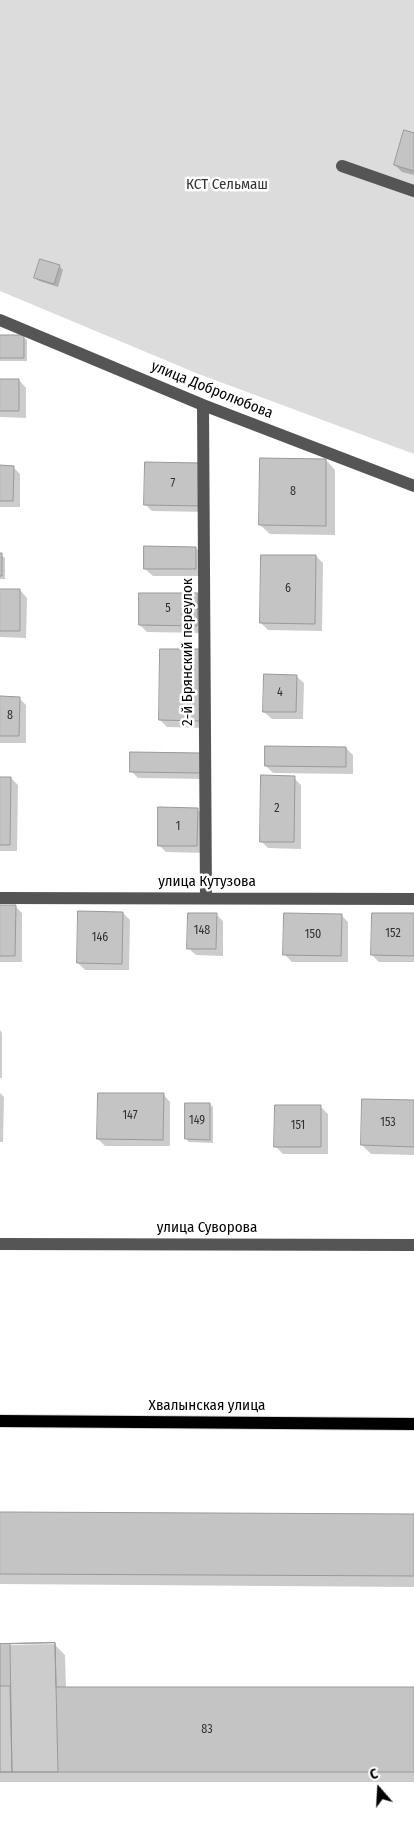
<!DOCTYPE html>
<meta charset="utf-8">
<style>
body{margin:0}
#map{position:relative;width:414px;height:1824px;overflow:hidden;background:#fff;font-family:"Fira Sans Condensed",sans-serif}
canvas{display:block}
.north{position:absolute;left:354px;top:1764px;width:50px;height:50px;-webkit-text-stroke:4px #fff;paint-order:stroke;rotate:341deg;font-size:14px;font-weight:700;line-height:20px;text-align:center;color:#000}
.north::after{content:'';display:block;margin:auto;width:18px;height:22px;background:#000;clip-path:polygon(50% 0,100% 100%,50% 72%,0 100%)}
</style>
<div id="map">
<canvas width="414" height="1824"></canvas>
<div class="north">С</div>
</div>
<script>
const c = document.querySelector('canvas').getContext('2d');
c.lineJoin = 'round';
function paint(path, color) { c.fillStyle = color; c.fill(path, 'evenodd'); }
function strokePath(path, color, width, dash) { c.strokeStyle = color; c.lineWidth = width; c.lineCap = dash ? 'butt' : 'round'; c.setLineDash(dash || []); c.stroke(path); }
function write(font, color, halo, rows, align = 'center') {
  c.font = font + ' "Fira Sans Condensed",sans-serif'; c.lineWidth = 5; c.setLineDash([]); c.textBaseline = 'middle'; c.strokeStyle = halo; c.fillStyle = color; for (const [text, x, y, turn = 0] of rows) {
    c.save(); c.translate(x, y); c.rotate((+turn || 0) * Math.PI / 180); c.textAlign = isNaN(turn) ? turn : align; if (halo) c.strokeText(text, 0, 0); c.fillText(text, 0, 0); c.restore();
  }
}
const green = new Path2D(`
 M0,0H414V454L196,373L0,291Z`);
const shadow = new Path2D(`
 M414,135V175L402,172L395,165Z
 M59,266L63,270L58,287L39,281L35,278Z
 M0,336L23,337L27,340V361H0Z
 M0,380H19L26,388V418L0,417Z
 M326,460L335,470V535L270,534L260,525Z
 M146,464L208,512L152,511L145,504Z
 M0,467H13L20,474V507H0Z
 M196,548L203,555L202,576H153L145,569Z
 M0,554L5,558V579H0Z
 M316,556L323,563L322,631L268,630L261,623Z
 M0,590H20L27,598L26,638L0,637Z
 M197,594L204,601V633L147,632L140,625Z
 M201,651L207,728L167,727L160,720Z
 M296,676L304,683L303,719H272L264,712Z
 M0,698H19L26,705V743H0Z
 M346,748L353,755V774L273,773L266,766Z
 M201,754L208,779L138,778L131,771Z
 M0,778H11L18,785L17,851H0Z
 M294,778L301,785V849L268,848L261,841Z
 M197,809L204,816V853L166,852L159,845Z
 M0,906H15L22,913V962H0Z
 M123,913L130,920L129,970H85L78,963Z
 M216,914L223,921V956L196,955L188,948Z
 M414,914V962H379L372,955Z
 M341,915L348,922V962H292L285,955Z
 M0,1030L2,1033V1078H0Z
 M0,1093L4,1097L3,1142H0Z
 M163,1094L170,1102V1146H105L98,1139Z
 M414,1102V1155L371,1154L362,1145Z
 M210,1104L213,1107V1143L189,1142L186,1139Z
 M321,1107L328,1114V1154H283L275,1146Z
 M0,1513L414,1515V1587L0,1584Z
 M54,1644L65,1655L66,1688L414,1689V1782H0V1645Z`);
const building = new Path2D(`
 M404,130L414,133V171L394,165Z
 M40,259L60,265L54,284L34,278Z
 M0,335H24V358H0Z
 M0,379H19V411H0Z
 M260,458L326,459V526L259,525Z
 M145,462L201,463V506L144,505Z
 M0,465L14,466L13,501H0Z
 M144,546L196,547V569H144Z
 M0,553H2V576H0Z
 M261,555H316L315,624L260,623Z
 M0,589H20V631H0Z
 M139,593H198L197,626L139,625Z
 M160,649H202L201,721L159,720Z
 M264,674L297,675L296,712H263Z
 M0,696L20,697L19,736H0Z
 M265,746L346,747V767L265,766Z
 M130,752L201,753V773L130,772Z
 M261,775L295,776L294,842H260Z
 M0,777H11L10,845H0Z
 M158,807L198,808L197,846H158Z
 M0,905H16L15,956H0Z
 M78,911L123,912L122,964L77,963Z
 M188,913H217L216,949H187Z
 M284,913L342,914L341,956L283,955Z
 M372,913H414V956L371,955Z
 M98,1093H164L163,1140L97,1139Z
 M362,1099L414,1100V1147L361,1145Z
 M185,1103H210V1140L185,1139Z
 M275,1105H321V1147H274Z
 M0,1512L414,1514V1576L0,1574Z
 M55,1643L56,1687H414V1772H0V1644Z
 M55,1643L58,1772H12L10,1644Z
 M0,1686H10L12,1772H0Z`);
const minor = new Path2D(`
 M342,166L414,191
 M0,320L203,405L414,486
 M203,405L206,898
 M0,898L414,899
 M0,1244L414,1245`);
const major = new Path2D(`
 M0,1421L414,1424`);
const numberNames = [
 ["7",173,484],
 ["8",293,492],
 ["6",288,589],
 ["5",168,609],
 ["4",280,693],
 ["8",10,716],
 ["2",277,809],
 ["1",178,827],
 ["148",202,931],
 ["152",393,934],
 ["150",313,935],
 ["146",100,938],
 ["147",130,1116],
 ["149",197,1121],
 ["153",388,1123],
 ["151",298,1126],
 ["83",207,1730]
];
const parkNames = [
 ["КСТ Сельмаш",227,185]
];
const streetNames = [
 ["улица Добролюбова",212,390,22],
 ["2-й Брянский переулок",188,652,-90],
 ["улица Кутузова",207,882],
 ["улица Суворова",207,1228],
 ["Хвалынская улица",207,1406]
];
paint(green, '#dcdcdc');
paint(shadow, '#0003');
paint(building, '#c4c4c4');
strokePath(building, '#999', 1);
strokePath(major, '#dbdbdb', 14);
strokePath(minor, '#555', 12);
strokePath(major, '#000', 12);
write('12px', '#313131', null, numberNames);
write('15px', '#333', '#fff', parkNames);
write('15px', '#000', '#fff', streetNames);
</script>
